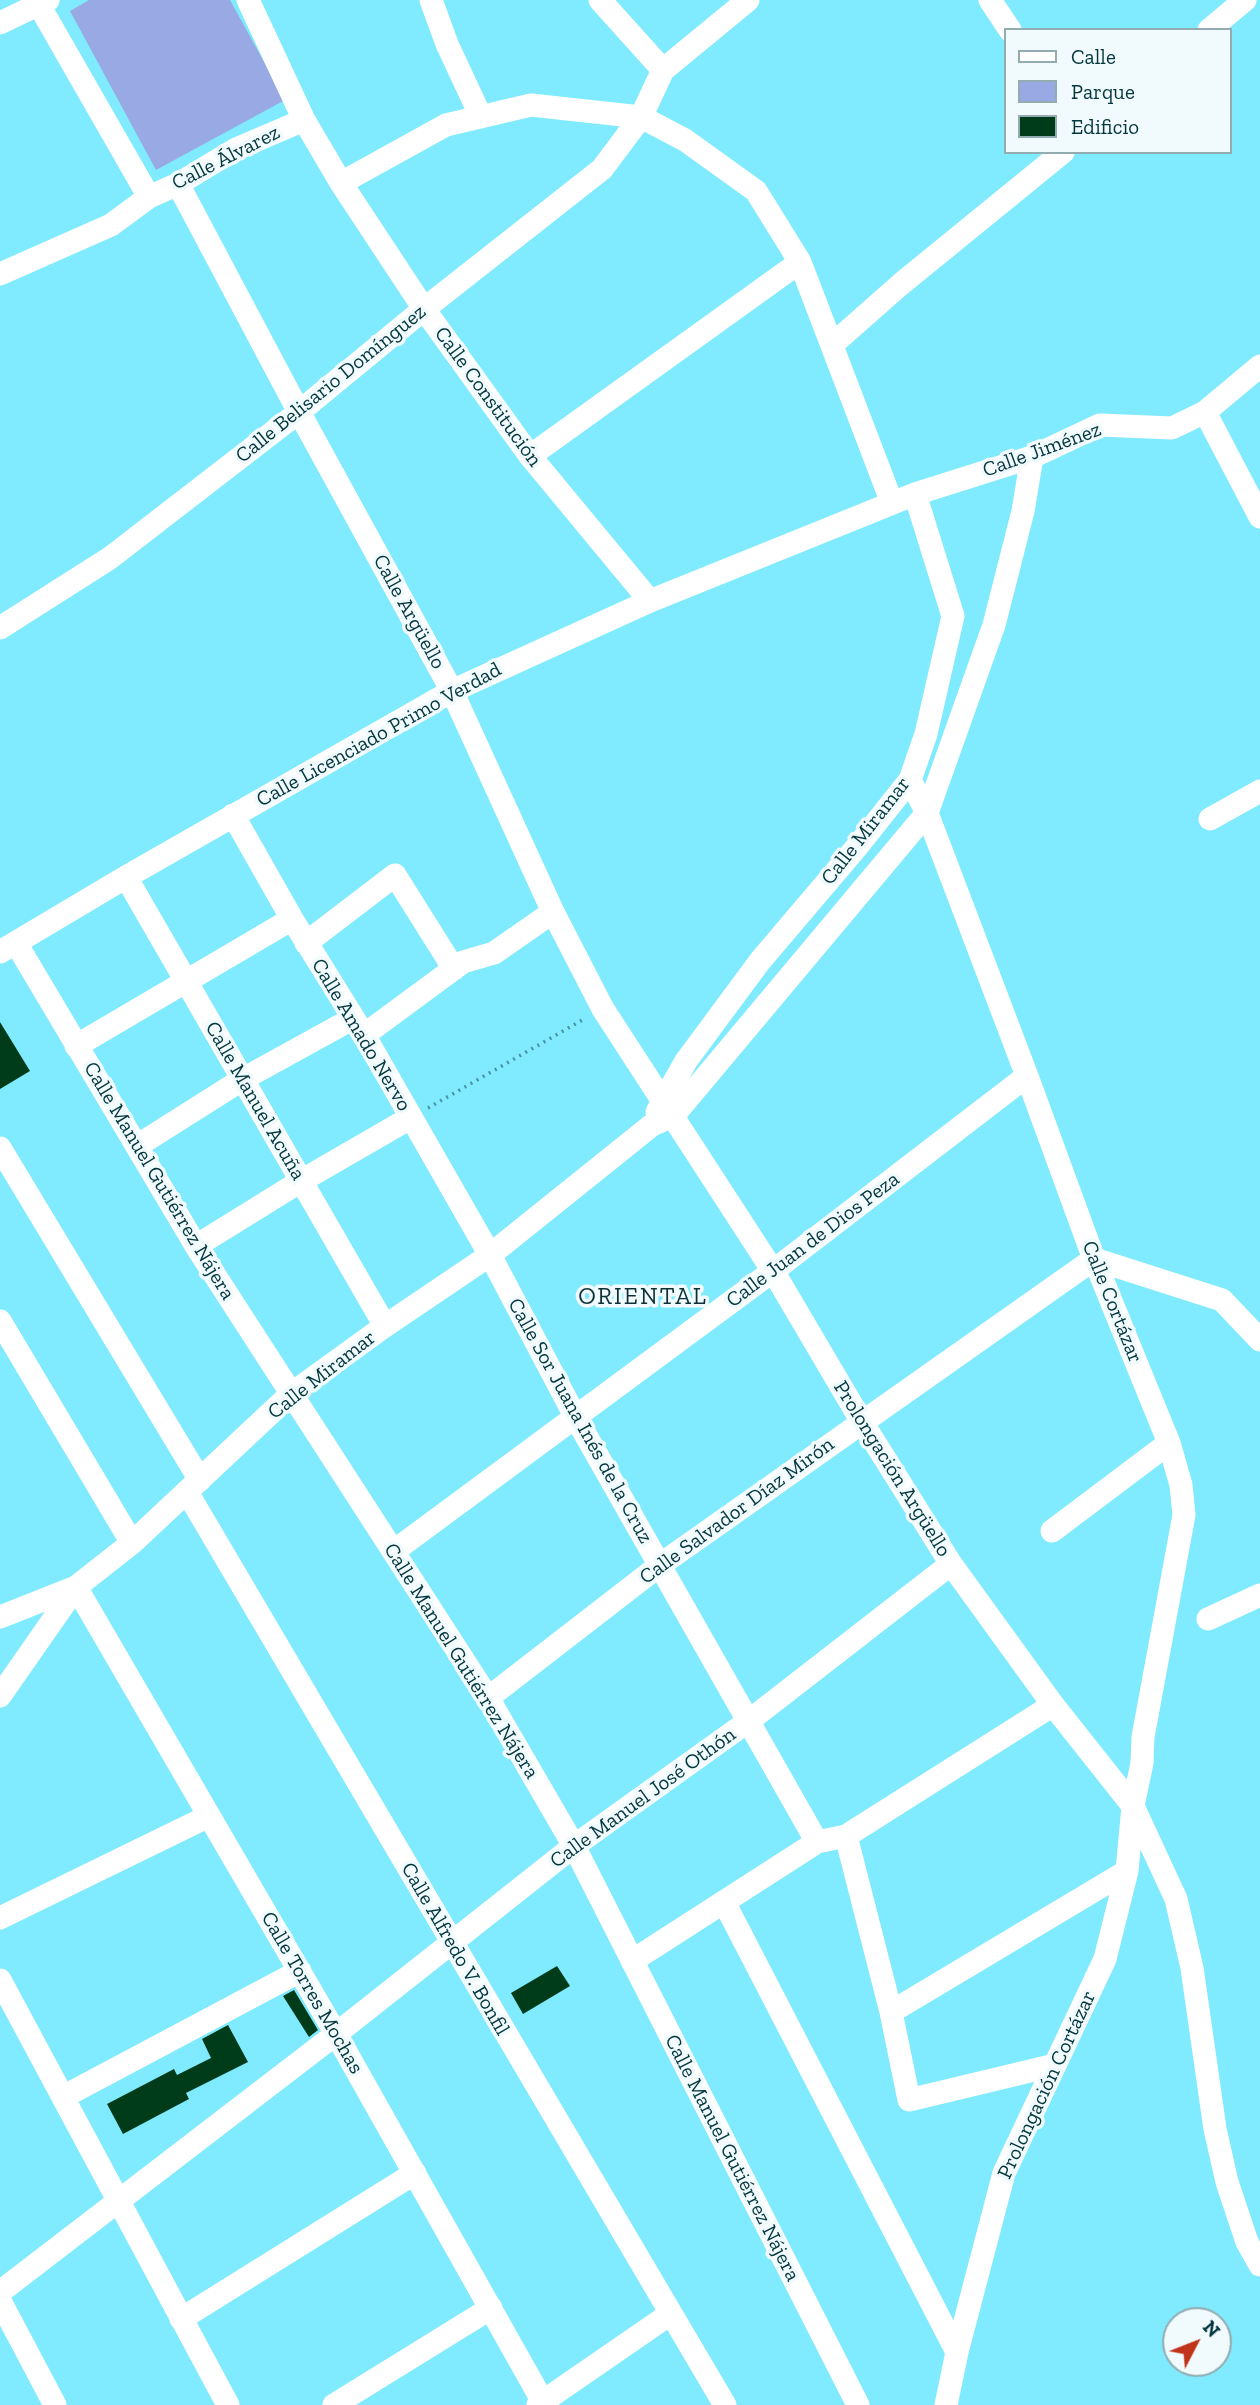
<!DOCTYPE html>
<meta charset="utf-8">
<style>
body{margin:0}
#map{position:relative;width:1260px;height:2405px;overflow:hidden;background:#80eaff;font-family:"Zilla Slab",serif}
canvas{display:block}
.legend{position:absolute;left:1004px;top:28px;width:228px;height:126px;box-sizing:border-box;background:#f1fafc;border:2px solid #92acb0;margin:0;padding:9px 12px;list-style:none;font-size:21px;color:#04363e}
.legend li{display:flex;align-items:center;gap:14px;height:35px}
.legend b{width:35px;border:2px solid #92acb0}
.north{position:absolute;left:1162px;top:2307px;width:70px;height:70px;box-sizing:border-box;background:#f1fafc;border:2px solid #92acb0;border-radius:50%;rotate:48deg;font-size:19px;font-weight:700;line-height:28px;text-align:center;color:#04363e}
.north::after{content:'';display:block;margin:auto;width:24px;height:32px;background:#c0341b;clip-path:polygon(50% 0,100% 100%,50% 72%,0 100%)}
</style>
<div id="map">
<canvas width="1260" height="2405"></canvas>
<ul class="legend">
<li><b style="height:9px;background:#fff"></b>Calle</li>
<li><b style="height:19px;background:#99a9e4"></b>Parque</li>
<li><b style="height:19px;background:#003b1a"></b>Edificio</li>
</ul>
<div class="north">N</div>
</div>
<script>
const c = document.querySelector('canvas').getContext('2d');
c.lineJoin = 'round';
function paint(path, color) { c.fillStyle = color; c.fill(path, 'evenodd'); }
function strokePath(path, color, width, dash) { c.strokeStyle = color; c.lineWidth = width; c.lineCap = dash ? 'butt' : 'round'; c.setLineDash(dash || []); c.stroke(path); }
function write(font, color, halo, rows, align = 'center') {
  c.font = font + ' "Zilla Slab",serif'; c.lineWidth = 7; c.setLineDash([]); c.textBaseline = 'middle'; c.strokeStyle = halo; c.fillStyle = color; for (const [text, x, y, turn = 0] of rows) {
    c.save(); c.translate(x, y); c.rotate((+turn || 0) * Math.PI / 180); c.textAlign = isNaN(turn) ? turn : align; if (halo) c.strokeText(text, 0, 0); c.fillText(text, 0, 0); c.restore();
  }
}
const green = new Path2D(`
 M89,0H230L285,100L156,170L70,11Z`);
const building = new Path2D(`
 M0,1022L30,1071L0,1089Z
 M557,1966L570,1986L523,2014L511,1993Z
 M294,1990L318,2030L309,2037L283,1996Z
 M228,2025L248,2062L186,2093L189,2099L123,2134L107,2104L174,2069L177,2075L211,2058L202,2039Z`);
const path = new Path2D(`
 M428,1108L586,1018`);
const minor = new Path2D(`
 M248,0L304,120L341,183L424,309L530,456L650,601
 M431,0L447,44L481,117
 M600,0L663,70
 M990,0L1010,30
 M39,5L149,197
 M0,23L48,0
 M1209,30L1245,0
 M341,183L446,125L531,105L641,117L685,140L756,191L800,262L892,503
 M178,184L299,412L452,691L553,912L603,1009L773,1271L862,1422L951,1564L1053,1705L1133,1806L1176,1899L1192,1968L1215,2129L1227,2182L1247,2242L1260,2265
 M0,274L111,225L149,197L178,184L236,149L304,120
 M833,344L901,284L1063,152
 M1205,412L1260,517
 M530,456L800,262
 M0,628L110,558L299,412L424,309L602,169L641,117L663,70L748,0
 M910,780L927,813L1027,1076L1094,1259L1169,1443L1181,1485L1184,1515L1143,1737L1142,1763L1133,1806L1127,1871L1105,1959L1004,2173L957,2352L946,2405
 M233,815L292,919L364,1035L490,1255L576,1418L817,1842
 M1210,819L1260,791
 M126,877L385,1326
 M16,943L196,1246L488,1698L574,1846L858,2405
 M306,943L395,875L454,969
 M0,952L126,877L452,691L650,601L915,494L1032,457L1100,425L1172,428L1205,412L1260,366
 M364,1035L463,962L494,953L553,912
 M76,1046L292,919
 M657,1112L686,1061L760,961L856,848L910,780L926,734L953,616L915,494
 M137,1146L243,1079L352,1019
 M0,1148L200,1480
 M196,1246L301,1181L410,1118
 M0,1321L132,1543
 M187,1492L725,2405
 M1052,1531L1169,1443
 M394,1551L773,1271L1027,1076
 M0,1617L76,1587L336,2034L543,2402
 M1208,1619L1260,1595
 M0,1696L76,1587L132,1543L291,1394L385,1326L490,1255L652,1125L673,1116L927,813L994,625L1023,511L1032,457
 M488,1698L660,1565L1094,1259L1222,1300L1260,1340
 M846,1836L891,2012L909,2100L1055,2065
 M724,1902L957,2352
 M0,1918L209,1816
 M632,1961L817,1842L846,1836L1053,1705
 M0,1980L228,2405
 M891,2012L1127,1871
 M63,2097L300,1971
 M0,2292L336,2034L574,1846L750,1720L951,1564
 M0,2301L55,2405
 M181,2319L415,2173
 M334,2405L491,2308
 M538,2405L670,2314`);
const streetNames = [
 ["Calle Álvarez",226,158,-27],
 ["Calle Belisario Domínguez",331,384,-39],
 ["Calle Constitución",488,397,54],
 ["Calle Jiménez",1042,450,-20],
 ["Calle Argüello",409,612,61],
 ["Calle Licenciado Primo Verdad",379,735,-29],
 ["Calle Miramar",866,831,-52],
 ["Calle Amado Nervo",361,1035,59],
 ["Calle Manuel Acuña",255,1101,60],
 ["Calle Manuel Gutiérrez Nájera",159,1181,59],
 ["Calle Juan de Dios Peza",813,1240,-37],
 ["Calle Cortázar",1112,1302,68],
 ["Calle Miramar",322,1375,-38],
 ["Calle Sor Juana Inés de la Cruz",580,1421,61],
 ["Prolongación Argüello",892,1469,58],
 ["Calle Salvador Díaz Mirón",737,1511,-36],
 ["Calle Manuel Gutiérrez Nájera",461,1661,58],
 ["Calle Manuel José Othón",643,1798,-36],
 ["Calle Alfredo V. Bonfil",455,1949,60],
 ["Calle Torres Mochas",312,1993,60],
 ["Prolongación Cortázar",1047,2085,-65],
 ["Calle Manuel Gutiérrez Nájera",732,2158,63]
];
const quarterNames = [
 ["ORIENTAL",643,1297]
];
paint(green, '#99a9e4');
paint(building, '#003b1a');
strokePath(path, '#4595a4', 3.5, [2, 5]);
strokePath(minor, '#fff', 23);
write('21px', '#04363e', '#f1fafc', streetNames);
c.letterSpacing = '2px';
write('24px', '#0e3137', '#f1fafc', quarterNames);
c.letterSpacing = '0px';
</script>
